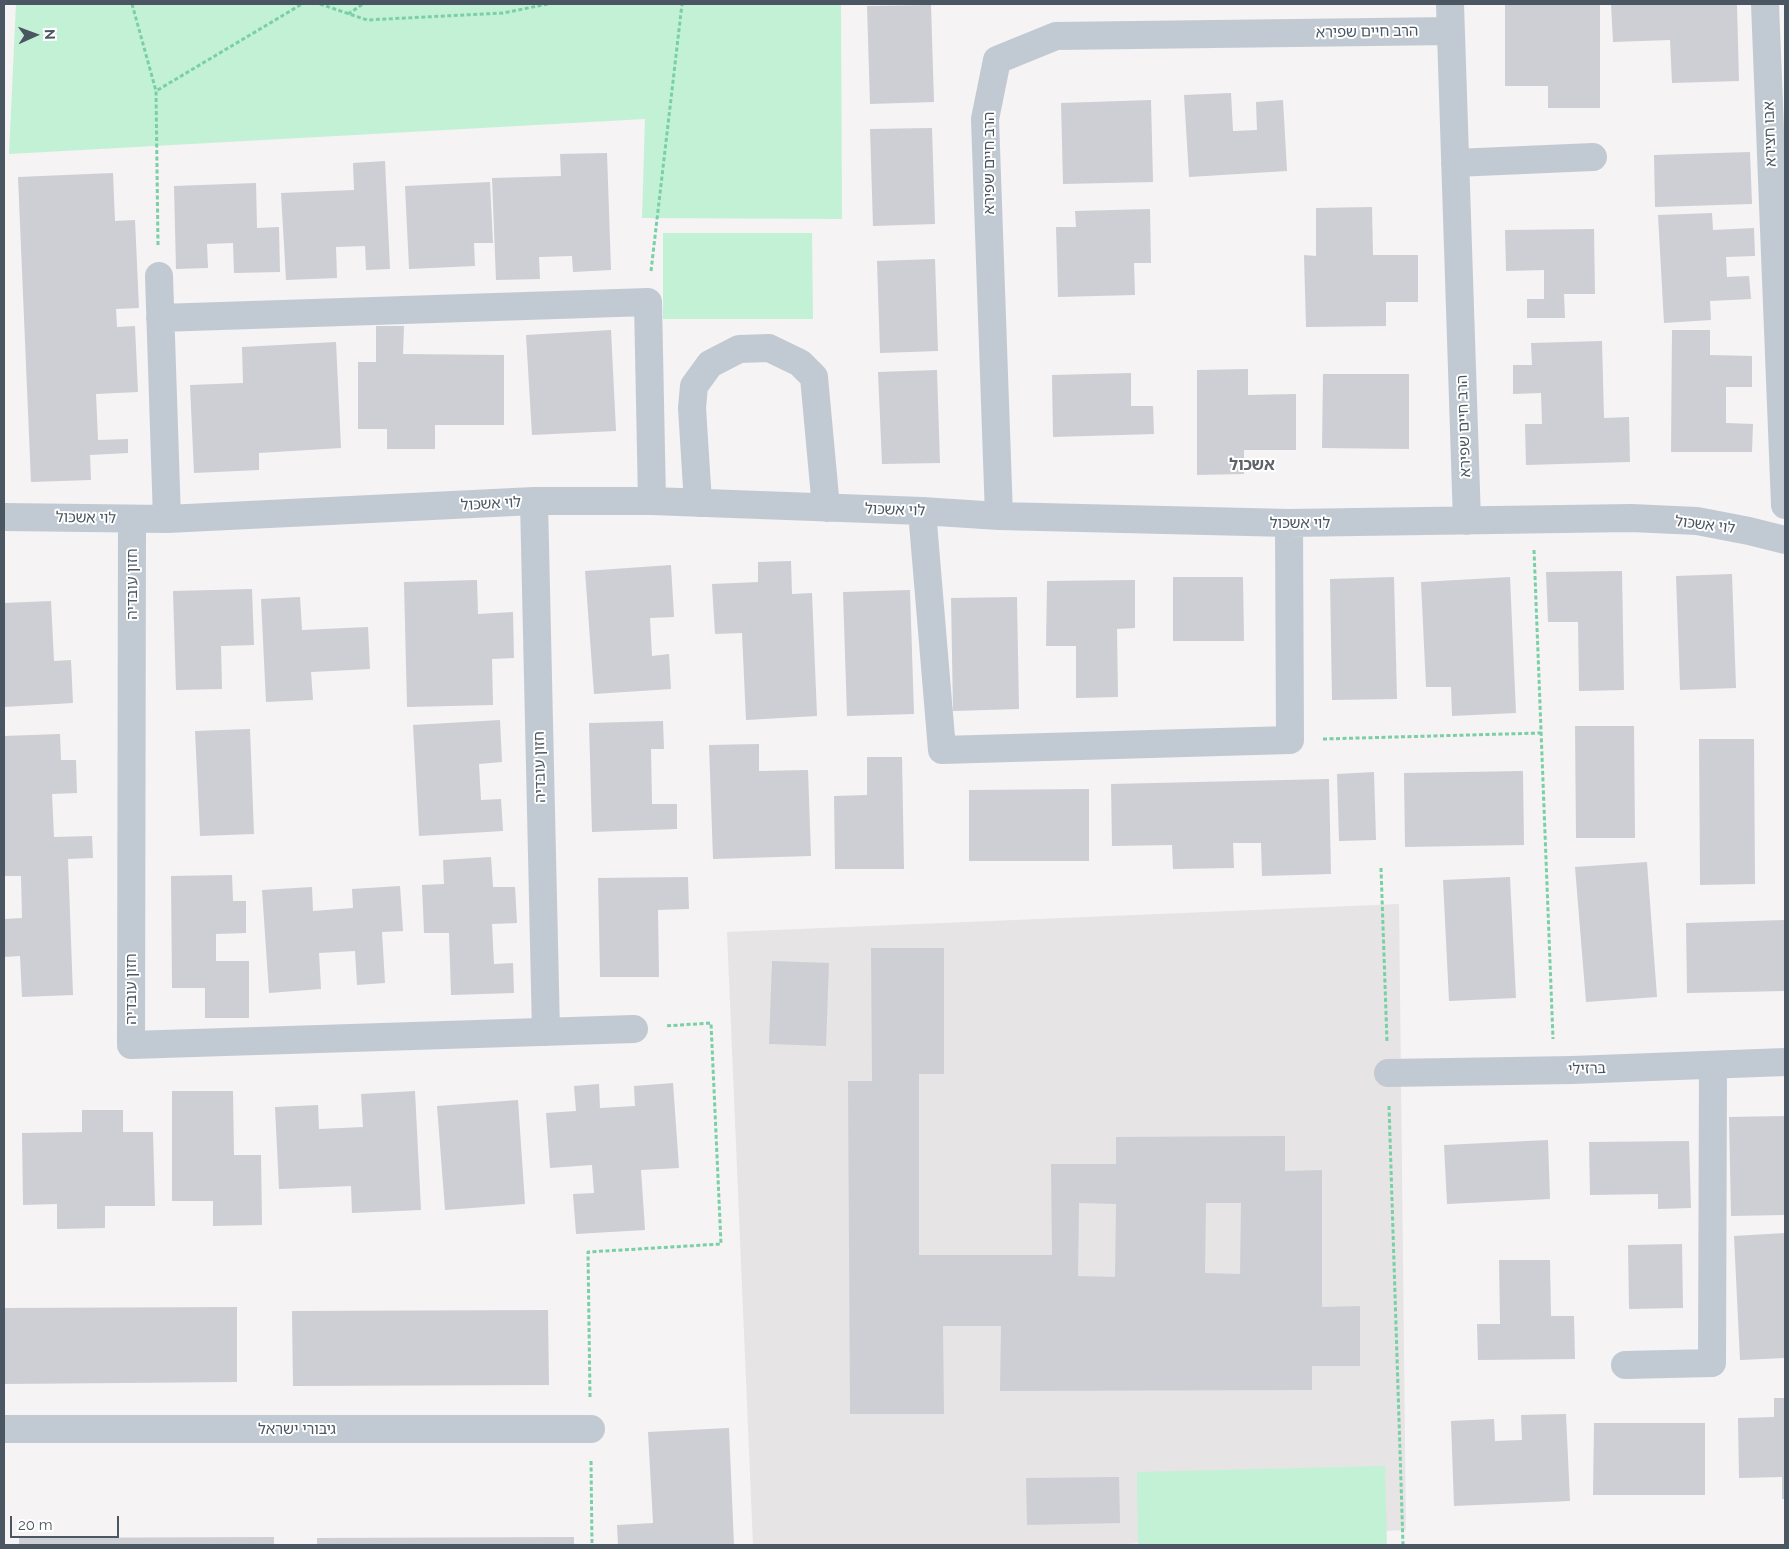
<!DOCTYPE html>
<meta charset="utf-8">
<style>
body{margin:0}
#map{position:relative;width:1789px;height:1549px;overflow:hidden;background:#f5f3f3;font-family:Raleway,sans-serif}
canvas{display:block}
.frame{position:absolute;inset:0;border:5px solid #4a5661;pointer-events:none}
.north{position:absolute;left:10px;top:10px;width:50px;height:50px;-webkit-text-stroke:4px #fff;paint-order:stroke;rotate:88deg;font-size:14px;font-weight:700;line-height:20px;text-align:center;color:#4a5661}
.north::after{content:'';display:block;margin:auto;width:18px;height:22px;background:#4a5661;clip-path:polygon(50% 0,100% 100%,50% 72%,0 100%)}
.scale{position:absolute;left:10px;top:1516px;width:109px;height:22px;box-sizing:border-box;border:2px solid #4a5661;border-top:0;padding-left:6px;font-size:15px;line-height:18px;white-space:nowrap;color:#4a5661;-webkit-text-stroke:4px #fff;paint-order:stroke}
</style>
<div id="map">
<canvas width="1789" height="1549"></canvas>
<div class="frame"></div>
<div class="north">N</div>
<div class="scale">20 m</div>
</div>
<script>
const c = document.querySelector('canvas').getContext('2d');
c.lineJoin = 'round';
function paint(path, color) { c.fillStyle = color; c.fill(path, 'evenodd'); }
function strokePath(path, color, width, dash) { c.strokeStyle = color; c.lineWidth = width; c.lineCap = dash ? 'butt' : 'round'; c.setLineDash(dash || []); c.stroke(path); }
function write(font, color, halo, rows, align = 'center') {
  c.font = font + ' Raleway,"Noto Sans Hebrew",sans-serif'; c.lineWidth = 4; c.setLineDash([]); c.textBaseline = 'middle'; c.strokeStyle = halo; c.fillStyle = color; for (const [text, x, y, turn = 0] of rows) {
    c.save(); c.translate(x, y); c.rotate((+turn || 0) * Math.PI / 180); c.textAlign = isNaN(turn) ? turn : align; if (halo) c.strokeText(text, 0, 0); c.fillText(text, 0, 0); c.restore();
  }
}
const education = new Path2D(`
 M1399,904L1406,1530L1105,1545H753L727,932Z`);
const green = new Path2D(`
 M16,4H841L842,219L642,218L645,119L9,154Z
 M663,233H812L813,319H663Z
 M1385,1466L1387,1545H1138L1137,1472Z`);
const building = new Path2D(`
 M1505,4H1600V108H1548V86H1505Z
 M1611,4H1737L1739,81L1672,83L1670,40L1613,42Z
 M931,5L934,102L870,104L867,6Z
 M1231,93L1233,131L1257,130L1256,102L1283,100L1287,171L1189,177L1184,95Z
 M1151,100L1153,182L1063,184L1061,103Z
 M932,128L935,224L873,226L870,129Z
 M1750,152L1752,204L1655,207L1654,155Z
 M607,153L611,270L573,272L572,256L539,257L540,279L496,280L492,178L561,176L560,154Z
 M385,161L390,269L366,270L365,246L336,247L337,278L286,280L281,193L354,190L353,163Z
 M113,173L115,221L135,220L139,308L116,309L117,327L135,326L138,392L96,394L98,440L128,439V453L90,455L91,480L31,482L18,177Z
 M490,182L493,243H474L475,266L409,269L405,186Z
 M256,183L257,228L279,227L280,272L234,273L233,243L207,244L208,268L176,269L174,186Z
 M1372,207L1373,255H1418V302H1386V326L1306,327L1304,255L1316,256V208Z
 M1150,209L1151,263H1134L1135,295L1058,297L1056,227H1076L1075,211Z
 M1712,213L1713,230L1754,228L1755,256L1726,257L1727,277L1749,276L1751,299L1710,301L1711,320L1664,323L1658,215Z
 M1594,229L1595,294H1564L1565,318H1527V299H1544V270L1506,271L1505,230Z
 M935,259L938,351L880,353L877,261Z
 M376,326H404L403,354L504,355V425H435V449H387V429H358V362H376Z
 M611,330L616,431L532,435L526,335Z
 M1672,330H1710V355L1752,356V387H1726V423L1753,424L1752,452H1671Z
 M1602,341L1604,418L1629,417L1630,462L1526,465L1525,424H1542L1541,393L1513,394V365H1532L1531,343Z
 M336,342L341,448L259,453V470L194,473L190,385L243,383L242,347Z
 M1248,369V395L1296,394V450H1244V474L1197,475V370Z
 M937,370L940,463L882,464L878,372Z
 M1131,373V406H1153L1154,434L1053,437L1052,375Z
 M1323,374H1409V449L1322,448Z
 M791,561L792,594L812,593L817,716L746,720L742,633L715,634L712,584L758,582V562Z
 M671,565L674,617L650,618L652,656L669,654L671,689L594,694L585,571Z
 M1622,571L1624,690L1579,691L1578,622H1548L1546,572Z
 M1732,574L1736,688L1680,690L1676,576Z
 M1173,577H1243L1244,641H1173Z
 M1394,577L1397,699L1332,700L1330,579Z
 M1510,577L1516,713L1452,716L1451,687H1426L1421,582Z
 M477,580L478,614L513,612L514,658L492,659L493,705L407,707L404,582Z
 M1135,580V628L1117,629L1118,697L1076,698V646H1046L1047,581Z
 M252,589L254,645L221,646L222,689L176,690L173,591Z
 M910,590L914,714L847,716L843,592Z
 M300,597L302,630L368,627L370,669L311,672L313,700L266,702L261,599Z
 M1017,597L1019,709L953,711L951,598Z
 M51,601L54,661L71,660L73,703L4,707V603Z
 M500,720L502,762L479,764L481,800L501,799L503,831L419,836L413,725Z
 M663,721L664,749H651L652,804H677V829L592,832L589,723Z
 M1575,726H1634L1635,838H1576Z
 M250,729L254,834L200,836L195,731Z
 M60,734L61,760H76L77,793L52,794L54,837L92,836L93,858L68,859L73,995L22,997L20,956L4,957V919L22,918L21,876H4V736Z
 M1699,739H1754L1755,884L1700,885Z
 M759,744V771L808,770L811,856L713,859L709,745Z
 M867,757H902L904,869H835L834,796L867,795Z
 M1523,771L1524,845L1405,847L1404,773Z
 M1374,772L1376,840L1339,841L1337,774Z
 M1329,779L1331,874L1262,876L1261,843H1233L1234,868L1173,869L1172,845L1112,846L1111,784Z
 M1089,789V861H969V790Z
 M491,857L493,887H515L517,923L492,924L494,964L513,963L514,993L451,995L449,933H424L422,885L444,884L443,860Z
 M1647,862L1657,997L1586,1002L1575,867Z
 M232,875L233,901H246V933L216,934V961H249V1018H205V988H172L171,876Z
 M688,877L689,909L658,910L659,977H600L598,878Z
 M1510,877L1516,998L1449,1001L1443,880Z
 M400,886L403,931L382,932L385,983L357,985L355,951L319,953L321,989L269,993L262,890L312,887L313,911L353,908L352,889Z
 M1785,920V991L1687,993L1686,923Z
 M871,948H944V1074H919V1255H1052L1051,1164H1116V1137L1285,1136V1171L1322,1170V1307L1360,1306V1366H1312V1390L1000,1391L1001,1326H943L944,1414H850L848,1081H872ZM1079,1203L1116,1204L1115,1277L1078,1276ZM1206,1203H1241L1240,1274L1205,1273Z
 M772,961L829,963L826,1046L769,1044Z
 M673,1083L679,1168L641,1170L645,1230L576,1234L573,1194L594,1193L592,1165L550,1168L546,1113L576,1111L574,1086L599,1084L600,1108L635,1106L634,1086Z
 M172,1091H233L234,1155H261L262,1225L213,1226V1201H172Z
 M415,1091L421,1210L352,1213L351,1186L279,1189L275,1107L318,1105L319,1129L363,1127L361,1094Z
 M518,1100L525,1204L445,1210L437,1106Z
 M82,1110H123V1132H153L155,1206H105V1228L57,1229V1204L23,1205L22,1133L82,1132Z
 M1785,1116V1215L1731,1216L1729,1117Z
 M1548,1140L1550,1199L1447,1204L1444,1145Z
 M1689,1141L1691,1208L1658,1209V1194L1590,1195L1589,1142Z
 M1785,1233V1358L1740,1360L1734,1236Z
 M1682,1244L1683,1308L1629,1309L1628,1245Z
 M1499,1260H1550L1551,1316H1574L1575,1359L1478,1360L1477,1324H1500Z
 M237,1307V1382L4,1384V1308Z
 M548,1310L549,1385L293,1386L292,1311Z
 M1774,1398H1785V1499H1782V1477L1739,1478L1738,1418L1774,1417Z
 M1566,1414L1570,1501L1454,1506L1451,1421L1494,1419L1495,1441L1522,1440L1521,1415Z
 M1594,1423H1705V1495H1593Z
 M729,1428L734,1545H618L617,1525L653,1523L648,1432Z
 M1119,1477L1120,1523L1027,1525L1026,1478Z
 M274,1537V1545H19V1538Z
 M574,1537V1545H317V1538Z`);
const path = new Path2D(`
 M132,4L156,91
 M320,4L367,20L503,13L548,4
 M348,14L363,4
 M158,245L156,91L302,4
 M651,271L682,4
 M1534,550L1553,1039
 M1323,739L1541,733
 M1381,868L1387,1042
 M1389,1106L1403,1545
 M590,1397L588,1252L721,1244L711,1023L665,1026
 M591,1461L592,1545`);
const minor = new Path2D(`
 M1450,4L1467,521
 M1765,4L1785,505
 M1455,163L1593,157
 M159,276L167,519
 M160,318L648,302L652,501
 M534,501L546,1032
 M698,503L692,408L694,386L710,364L739,349L769,348L800,363L814,377L826,508
 M922,511L942,750L1290,740L1289,523
 M999,516L985,119L997,60L1056,36L1451,31
 M4,517L167,519L534,501H652L922,511L999,516L1289,523L1631,518L1697,521L1749,531L1785,540
 M132,519L131,1045L634,1029
 M1388,1073L1572,1070L1785,1062
 M1625,1365L1712,1363L1713,1065
 M4,1429H591`);
const streetNames = [
 ["הרב חיים שפירא",1367,32,-1],
 ["אבו חצירא",1770,134,-92],
 ["הרב חיים שפירא",989,163,-90],
 ["הרב חיים שפירא",1464,426,-92],
 ["לוי אשכול",491,504,-3],
 ["לוי אשכול",895,510,2],
 ["לוי אשכול",86,518,1],
 ["לוי אשכול",1300,523],
 ["לוי אשכול",1705,525,7],
 ["חזון עובדיה",132,584,-90],
 ["חזון עובדיה",540,767,-91],
 ["חזון עובדיה",131,989,-90],
 ["ברזילי",1587,1069,-2],
 ["גיבורי ישראל",297,1429]
];
const neighbourhoodNames = [
 ["אשכול",1252,465]
];
paint(education, '#e6e4e5');
paint(green, '#c3f1d5');
paint(building, '#cdcfd5');
strokePath(path, '#7ad0a6', 3, [4, 2.5]);
strokePath(minor, '#c1cad2', 28);
write('15px', '#4a5661', '#fff', streetNames);
write('bold 16px', '#5f6368', '#fff', neighbourhoodNames);
</script>
